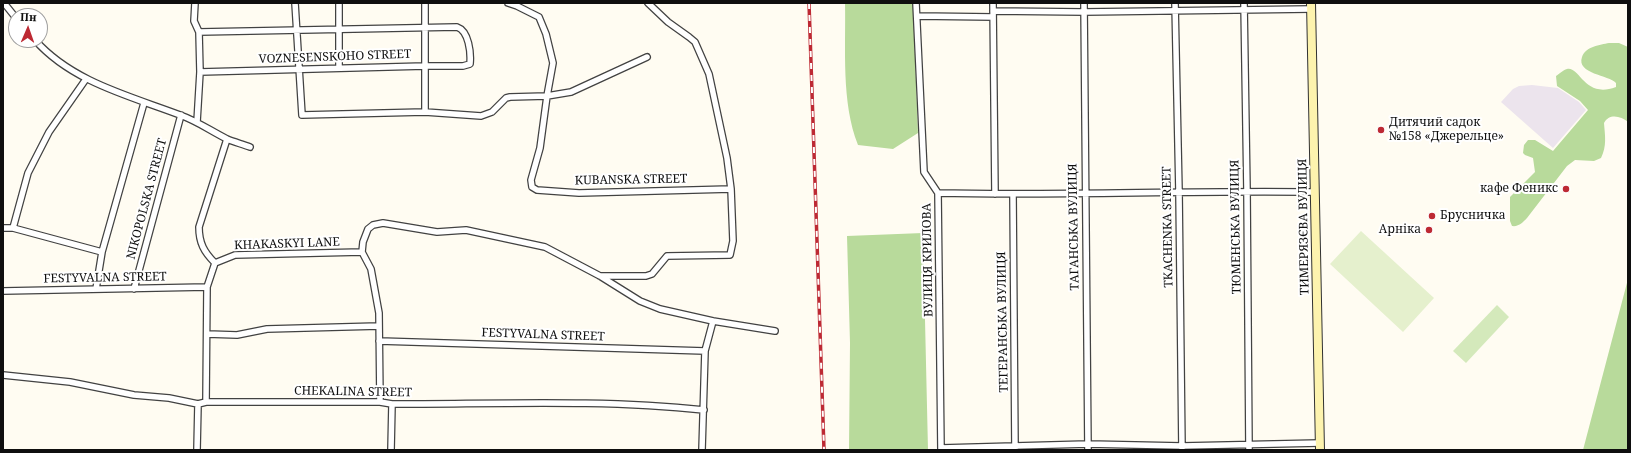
<!DOCTYPE html>
<meta charset="utf-8">
<style>
body{margin:0}
#map{position:relative;width:1631px;height:453px;overflow:hidden;background:#fffcf2;font-family:"Noto Serif",serif}
canvas{display:block}
.frame{position:absolute;inset:0;border:4px solid #0f0f0f;pointer-events:none}
.north{position:absolute;left:8px;top:8px;width:40px;height:40px;box-sizing:border-box;background:#fff;border:1px solid #9f9f9f;border-radius:50%;rotate:2deg;font-size:11px;font-weight:700;line-height:16px;text-align:center;color:#0f0f0f}
.north::after{content:'';display:block;margin:auto;width:14px;height:18px;background:#bd2933;clip-path:polygon(50% 0,100% 100%,50% 72%,0 100%)}
</style>
<div id="map">
<canvas width="1631" height="453"></canvas>
<div class="frame"></div>
<div class="north">Пн</div>
</div>
<script>
const c = document.querySelector('canvas').getContext('2d');
c.lineJoin = 'round';
function paint(path, color) { c.fillStyle = color; c.fill(path, 'evenodd'); }
function strokePath(path, color, width, dash) { c.strokeStyle = color; c.lineWidth = width; c.lineCap = dash ? 'butt' : 'round'; c.setLineDash(dash || []); c.stroke(path); }
function write(font, color, halo, rows, align = 'center') {
  c.font = font + ' "Noto Serif",serif'; c.lineWidth = 4; c.setLineDash([]); c.textBaseline = 'middle'; c.strokeStyle = halo; c.fillStyle = color; for (const [text, x, y, turn = 0] of rows) {
    c.save(); c.translate(x, y); c.rotate((+turn || 0) * Math.PI / 180); c.textAlign = isNaN(turn) ? turn : align; if (halo) c.strokeText(text, 0, 0); c.fillText(text, 0, 0); c.restore();
  }
}
const industrial = new Path2D(`
 M1532,85L1558,88L1579,102L1586,110L1553,148L1501,102L1513,89L1519,86Z`);
const green = new Path2D(`
 M1497,305L1509,317L1466,363L1453,351Z`);
const forest = new Path2D(`
 M845,3H913L918,133L893,149L858,145C841,102 846,49 845,3Z
 M1609,43H1619L1628,47V122C1621,116 1609,113 1604,123C1605,136 1607,146 1601,158L1594,161L1575,160L1567,166L1527,218C1523,222 1519,227 1512,226L1510,221V197L1535,172L1533,158L1525,155L1523,153L1524,145L1528,140H1535L1553,151L1588,110L1580,101L1557,86L1556,76C1559,74 1563,70 1567,69C1580,66 1584,99 1616,87V83C1609,75 1576,74 1582,57C1586,46 1600,45 1609,43Z
 M923,233L928,450H849L850,343L847,236Z
 M1628,279V450H1583Z`);
const pitch = new Path2D(`
 M1361,231L1434,298L1403,332L1330,264Z`);
const street = new Path2D(`
 M4,3L16,18
 M195,3L194,21L199,32L200,72L197,122
 M295,3L302,115L425,112L481,116L492,112L506,98L510,97L547,96L571,92L647,57
 M425,3V112
 M508,3L517,6L539,17L546,34L553,63L547,96L540,148L531,180L532,187L537,190L579,193L731,189
 M916,3L924,172L938,193L941,450
 M993,3L995,194
 M1084,3L1088,450
 M1175,3L1179,192L1182,450
 M1244,3L1247,191L1249,450
 M993,11L1084,12L1311,9
 M917,16L993,17
 M199,32L457,27C469,31 471,53 470,64L463,66H425L200,72
 M35,40C72,82 130,96 180,115C197,121 211,131 227,139C234,142 242,144 250,147
 M339,68V3
 M938,193C1063,196 1189,190 1315,192
 M1013,195L1015,450
 M3,228H13L102,252
 M13,228L28,173L49,132L86,79
 M215,263L235,255L362,252
 M600,276H646L652,274L667,256L730,255L733,241L731,189L727,158L709,74L695,42L689,37L668,22L648,3
 M96,289L102,252L144,103
 M134,289L181,115
 M3,291L207,287
 M207,334L237,335L267,329L379,326
 M379,341L705,351
 M3,375L70,382L134,395L169,398L198,404L206,402H380L392,404C496,404 601,399 704,410
 M206,402L207,287L215,263C204,252 199,243 199,227L227,139
 M380,402L379,313L371,269L362,252L363,242L368,229L373,225L383,223L437,232L466,230L545,247L600,276L640,301L660,309L713,321L775,331
 M941,448L1088,444L1182,446L1320,443
 M197,450L198,404
 M391,450L392,404
 M702,450L705,351L713,321`);
const secondary = new Path2D(`
 M1311,3L1320,450`);
const rail = new Path2D(`
 M809,3L824,450`);
const markers = [
 [1381,130,4,"#bd2933"],
 [1566,189,4,"#bd2933"],
 [1432,216,4,"#bd2933"],
 [1429,230,4,"#bd2933"]
];
const streetNames = [
 ["VOZNESENSKOHO STREET",335,57,-2],
 ["KUBANSKA STREET",631,180,-1],
 ["NIKOPOLSKA STREET",147,199,-75],
 ["ТАГАНСЬКА ВУЛИЦЯ",1074,227,-91],
 ["TKACHENKA STREET",1168,227,-91],
 ["ТЮМЕНСЬКА ВУЛИЦЯ",1236,227,-91],
 ["ТИМЕРЯЗЄВА ВУЛИЦЯ",1304,227,-91],
 ["KHAKASKYI LANE",287,244,-2],
 ["ВУЛИЦЯ КРИЛОВА",928,260,-91],
 ["FESTYVALNA STREET",105,278,-1],
 ["ТЕГЕРАНСЬКА ВУЛИЦЯ",1003,322,-91],
 ["FESTYVALNA STREET",543,335,2],
 ["CHEKALINA STREET",353,392,1]
];
const poiNames = [
 ["Дитячий садок",1389,123],
 ["№158 «Джерельце»",1389,137],
 ["кафе Феникс",1558,189,"right"],
 ["Брусничка",1440,216],
 ["Арніка",1421,230,"right"]
];
paint(industrial, '#ece4ed');
paint(green, '#d4e9bb');
paint(forest, '#b8da9b');
paint(pitch, '#e5f0cd');
strokePath(street, '#424242', 8);
strokePath(secondary, '#313131', 10);
strokePath(street, '#fff', 5.5);
strokePath(secondary, '#fdf3ae', 8);
strokePath(rail, '#bd2933', 3.5);
strokePath(rail, '#fff', 2, [6]);
for (const [x, y, r, color] of markers) { const dot = new Path2D(); dot.arc(x, y, r, 0, 2 * Math.PI); c.fillStyle = color; c.fill(dot); strokePath(dot, '#fff', 1.5); }
write('12px', '#0f0f0f', '#fff', streetNames);
write('12px', '#0f0f0f', '#fff', poiNames, 'left');
</script>
